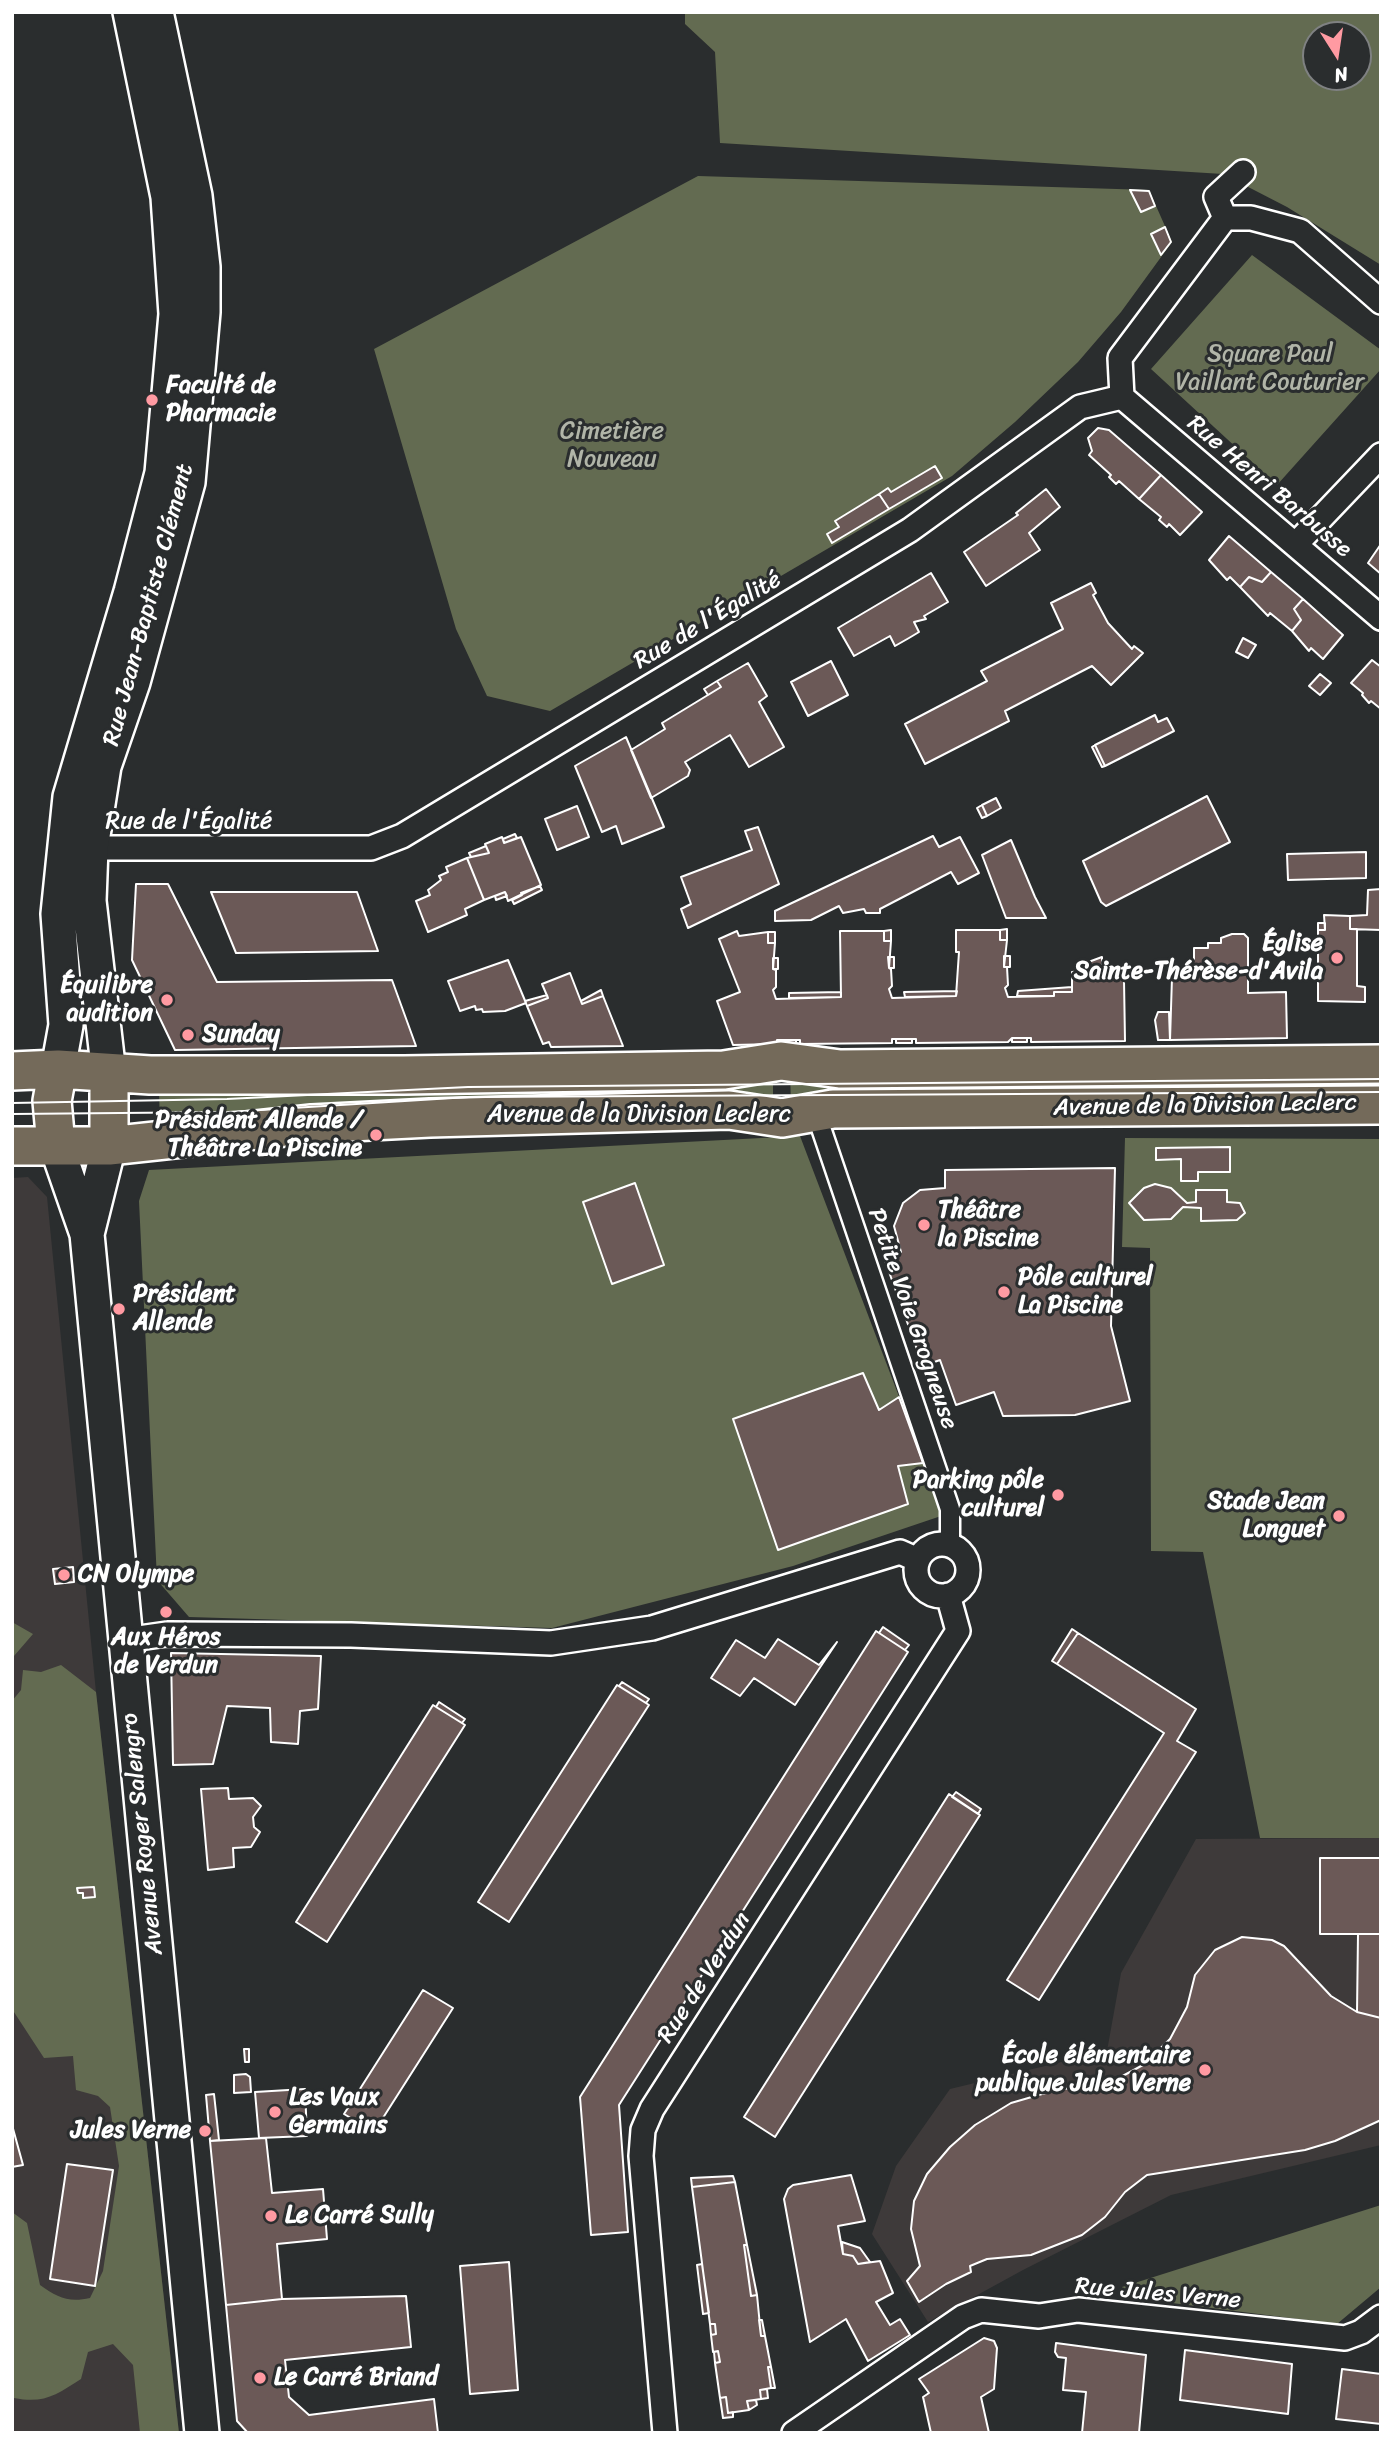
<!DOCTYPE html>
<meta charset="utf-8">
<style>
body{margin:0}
#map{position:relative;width:1393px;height:2445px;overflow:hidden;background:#2a2d2e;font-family:Sriracha,sans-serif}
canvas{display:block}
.frame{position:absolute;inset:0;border:14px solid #fff;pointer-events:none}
.north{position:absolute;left:1302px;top:21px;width:70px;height:70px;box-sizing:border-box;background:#2a2d2e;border:2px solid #7f8182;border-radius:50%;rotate:168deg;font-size:19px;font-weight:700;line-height:28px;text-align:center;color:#fff}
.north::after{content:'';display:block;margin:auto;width:24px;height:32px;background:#ff9aa2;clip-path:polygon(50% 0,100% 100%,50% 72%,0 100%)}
</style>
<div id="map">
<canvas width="1393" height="2445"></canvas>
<div class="frame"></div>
<div class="north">N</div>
</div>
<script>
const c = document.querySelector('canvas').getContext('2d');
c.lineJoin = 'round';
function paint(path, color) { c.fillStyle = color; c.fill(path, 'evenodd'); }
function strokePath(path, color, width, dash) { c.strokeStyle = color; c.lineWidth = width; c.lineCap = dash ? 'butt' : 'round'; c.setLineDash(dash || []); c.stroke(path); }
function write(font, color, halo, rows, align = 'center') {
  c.font = font + ' Sriracha,sans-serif'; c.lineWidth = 6; c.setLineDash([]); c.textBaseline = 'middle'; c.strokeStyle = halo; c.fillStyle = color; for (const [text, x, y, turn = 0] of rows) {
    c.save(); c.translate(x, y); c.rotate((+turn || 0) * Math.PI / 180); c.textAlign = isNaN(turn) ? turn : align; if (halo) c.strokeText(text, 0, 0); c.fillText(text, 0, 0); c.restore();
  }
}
const built = new Path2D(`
 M28,1177L47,1197L96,1692L179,2433H12V1178Z
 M1381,1838V2145L1171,2195L1023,2270L928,2322L872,2234L896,2166L950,2089L1107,2051L1121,1973L1196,1839Z`);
const green = new Path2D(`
 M685,12H1381V265L1287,207L1223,174L720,143L715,52L685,24ZM1316,35H1358V77H1316Z
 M698,176L1149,190L1172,242L1121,312L1078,362L1015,422L952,476L550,711L487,696L456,629L374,349Z
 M1252,255L1381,350V369L1277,485L1151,369Z
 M773,1070V1107L160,1130L159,1089Z
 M790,1070L1381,1072V1098L791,1107Z
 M800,1136L944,1515L793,1566L552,1628L189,1617L157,1580L139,1201L149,1170Z
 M1125,1138L1381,1139V1838H1260L1203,1552L1151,1551L1150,1248L1122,1247Z
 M12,1622L33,1634L14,1656L12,1655Z
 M61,1665L96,1692L179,2433H140L133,2365L113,2344L88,2352L81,2379C56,2395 44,2404 14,2398L12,2393V2212L27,2223L40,2285C57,2297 68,2303 90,2298L103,2271L119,2166L110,2107L98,2096L76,2090L73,2056L44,2058L12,2009V1701L21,1690L23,1670L41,1672Z
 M1381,2205V2287L1337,2324L1125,2297L1122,2287Z`);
const building = new Path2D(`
 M1130,190L1149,191L1155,206L1141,212Z
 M1165,227L1171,242L1161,255L1151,234Z
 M1098,428L1109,430L1161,475L1139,499L1119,481L1116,484L1109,477L1111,475L1089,455L1092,451L1088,438Z
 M935,466L942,478L889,509L879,494L888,488L891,492Z
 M1161,475L1202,512L1180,535L1169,524L1167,527L1159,520L1161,517L1139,499Z
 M1046,489L1060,507L1029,533L1040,550L986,586L964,552L1018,515L1016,513Z
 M879,494L889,509L832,543L827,534L839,527L835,521Z
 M1229,536L1271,572L1262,582L1249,577L1240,587L1230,577L1227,580L1209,560Z
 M1381,544V574L1368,563Z
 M1271,572L1303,599L1294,609L1301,620L1292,631L1270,613L1268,616L1240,587L1249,577L1262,582Z
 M931,573L948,602L924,616L926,619L914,622L919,632L909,638L895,646L890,636L854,656L838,628Z
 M1091,583L1096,593L1093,595L1108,623L1132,649L1134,646L1143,653L1111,685L1092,666L1005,711L1009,721L925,764L905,724L987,681L981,671L1063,629L1051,603Z
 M1303,599L1343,635L1323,659L1311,648L1309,651L1292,631L1301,620L1294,609Z
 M1243,638L1256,645L1248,658L1236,652Z
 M1372,660L1381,667V709L1371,701L1369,703L1362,695L1363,693L1351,683Z
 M831,661L848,695L808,716L791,682Z
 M748,663L767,696L759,702L784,747L749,767L730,735L685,762L690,770L688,776L651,798L631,750L665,729L662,723L721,687L717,681Z
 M1320,674L1331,683L1320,695L1309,686Z
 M717,681L721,687L708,695L704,689Z
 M1155,715L1158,722L1167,718L1174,731L1105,766L1095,745Z
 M626,737L664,827L622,844L616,826L602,832L575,766Z
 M1095,745L1105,766L1102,767L1092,747Z
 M1207,796L1230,842L1106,906L1101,902L1083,861Z
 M996,798L1001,808L987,816L982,805Z
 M982,805L987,816L982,818L977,808Z
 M577,806L589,837L557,850L545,819Z
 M758,827L779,884L688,928L681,909L691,904L681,877L752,850L745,831Z
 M515,834L517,838L504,843L503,839Z
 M933,836L939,847L960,837L979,873L958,884L951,872L880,909V913H866L864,909L843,913L839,906L811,920L775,921V911Z
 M502,837L504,843L521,837L541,885L508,901L505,892L484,900L467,858L489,853L485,844Z
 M1011,840L1035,897L1046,918H1006L982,855Z
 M486,846L489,853L471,857L469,853Z
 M1366,852V878L1288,880L1287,854Z
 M467,858L484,900L465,909L467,915L428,932L416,901L430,895L428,890L441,880L439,876L448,872L446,867Z
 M136,884H168L217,982L392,980L416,1046L175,1050L132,960Z
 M540,886L542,890L514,904L512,900L522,895L521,893Z
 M1381,889V930L1350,929V916L1367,915L1368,890Z
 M211,892H357L378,951L236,953Z
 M505,892L507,896L496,900L495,896Z
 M1324,915L1350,916V929H1357V986L1365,987V1002L1318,1001V930H1325Z
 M1318,923H1325V930H1318Z
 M1007,929V940H1000V930Z
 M891,930V941H884V931Z
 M956,930H1000V940H1007L1004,967H1007L1008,985L1005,988L1008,997L1054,996V992H1072V972L1083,971V964L1102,957V980H1124L1125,1041L1031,1042V1038H1012L1008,1042L916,1043V1039H892V1043L800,1044V1040H777V1044L733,1045L717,1001L740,992L719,939L737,931L739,936L768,932V943H775L773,969L776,970V987L773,990L776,999L841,997L840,931H884V941H891L889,968L891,969L892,986L889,989L892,998L956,996L959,952H956Z
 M768,932H775V943H768Z
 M1232,934H1244L1248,938V993L1286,992L1287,1038L1170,1040L1172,977H1195L1189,964L1194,959V948H1208V943H1221V938Z
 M1004,956H1010V967H1004Z
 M888,957H894V968H889Z
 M773,958H778V969H773Z
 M508,960L526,1003L505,1011L483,1012L482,1009L476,1010L475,1006L460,1011L448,981Z
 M570,973L582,1004L603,996L623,1046L551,1047L549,1042L543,1044L527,1006L548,998L542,984Z
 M1072,987V992H1054V996H1017L1018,991Z
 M601,990L603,996L582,1004L581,1001Z
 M957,991L956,996L905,997L904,992Z
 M841,992V997L789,998V993Z
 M547,995L548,998L527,1006L525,1001Z
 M1158,1012H1169L1170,1040H1158L1155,1020Z
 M1012,1038H1027V1042H1012Z
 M896,1039H912V1043H896Z
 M780,1040H796V1044H780Z
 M1230,1147V1172H1198V1181H1181V1159L1156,1160V1148Z
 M1115,1168L1111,1326L1130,1401L1075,1415L1003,1416L994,1392L956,1405L940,1360L923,1366L884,1258L901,1252L894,1226L903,1203L920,1190L945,1188V1170Z
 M635,1183L664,1265L612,1284L583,1202Z
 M1155,1184L1171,1188L1187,1203L1196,1202V1190H1227V1202L1240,1203L1245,1213L1237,1220L1201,1221V1208L1183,1207L1171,1219L1144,1220L1129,1203L1144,1188Z
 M863,1373L879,1410L899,1397L923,1463L898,1466L908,1504L778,1550L733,1419Z
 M73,1567L74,1582L55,1584L53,1569Z
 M883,1627L909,1645L905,1650L879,1633Z
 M1072,1629L1078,1633L1057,1664L1052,1661Z
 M876,1631L908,1652L619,2105L628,2232L591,2235L580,2097Z
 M1078,1633L1196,1709L1177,1741L1196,1752L1039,2000L1007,1980L1164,1733L1057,1664Z
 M778,1639L819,1665L837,1642L795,1705L754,1678L740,1696L711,1678L736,1640L765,1658Z
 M171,1653L321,1656L318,1709L300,1711L298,1744L271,1742L270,1708L227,1706L213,1764L173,1765Z
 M622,1682L649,1699L646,1703L619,1686Z
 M617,1685L649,1705L509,1922L478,1902Z
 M439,1702L465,1719L462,1723L436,1707Z
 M433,1705L465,1725L327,1942L296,1922Z
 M228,1788L229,1799L253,1798L261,1806L253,1817L254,1827L260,1832L251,1847L233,1848L234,1867L208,1870L201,1789Z
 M956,1792L981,1809L978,1814L952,1797Z
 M949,1794L980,1815L775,2137L744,2117Z
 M1320,1858H1381V1934H1320Z
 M94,1887L95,1897L83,1898V1893H78L77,1888Z
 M1358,1934H1381V2018L1357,2012Z
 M1242,1937L1272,1940L1284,1946L1331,1996L1357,2012L1381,2018V2120L1335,2141L1305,2150L1147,2175L1125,2192L1105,2217L1082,2235L1031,2255L987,2259L970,2266L971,2272L946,2284L919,2302L907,2281L920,2266L911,2229L914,2201L927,2174L950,2147L975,2125L1011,2103L1049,2092L1117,2079L1143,2065L1170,2039L1187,2007L1195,1975L1215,1950Z
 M423,1990L453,2008L374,2132L344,2114Z
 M244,2049H249V2062H245Z
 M246,2074L250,2077L251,2092L234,2093V2075Z
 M305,2089L307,2136L259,2138L255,2092Z
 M214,2094L219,2140L210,2141L206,2095Z
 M12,2125L23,2165L12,2167Z
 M266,2138L272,2193L323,2189L327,2239L277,2244L282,2299L226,2305L210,2141Z
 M67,2164L113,2170L95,2286L50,2279Z
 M851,2175L865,2221L838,2226L843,2254L853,2256L858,2264L880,2261L893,2293L876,2302L890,2325L900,2319L910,2335L868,2361L846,2319L810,2342L784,2199L788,2189L793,2185Z
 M733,2176L735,2182L692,2187L691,2178Z
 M735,2182L747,2245H744L751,2296L757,2295L761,2336H765L771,2367H768L771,2388L760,2390L761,2399L747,2401L749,2410L728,2413L726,2397L720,2398L715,2363L720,2362L718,2351L713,2352L711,2335L716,2334L715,2324H710L692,2187Z
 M842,2242L860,2248L870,2262L858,2264L853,2256L843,2254Z
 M744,2245H747L757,2295L751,2296Z
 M509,2262L518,2390L470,2394L460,2266Z
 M702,2264L709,2313L703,2314L697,2265Z
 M406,2296L411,2347L285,2360L289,2397L309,2415L434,2399L438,2433H248L237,2421L226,2305L282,2299Z
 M759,2320H762L765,2336H761Z
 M710,2324H715L716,2334L711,2335Z
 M984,2338L994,2341L997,2348L994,2389L981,2397L989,2433H931L923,2397L929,2393L919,2379Z
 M1056,2343L1146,2355L1139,2433H1082L1086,2392L1063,2390L1066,2358L1058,2357L1055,2352Z
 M1185,2350L1292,2364L1288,2414L1180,2400Z
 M718,2351L720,2362L715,2363L714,2352Z
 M768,2367H771L775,2388H771Z
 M1342,2369L1381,2374V2424L1336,2419Z
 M767,2389L768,2398L761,2399L760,2390Z
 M726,2397L728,2413L733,2412V2417L723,2418L720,2398Z
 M756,2400L757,2405L749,2410L747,2401Z`);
const pedestrian = new Path2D(`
 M819,1111L821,1128L950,1509V1544`);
const minor = new Path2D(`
 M1225,218H1251L1300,231L1381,302
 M1225,218L1216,197L1243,172
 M1122,397L1381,618
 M1122,397L1120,358L1225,218
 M1297,543L1381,455
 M91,848H371L402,836L910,530L1080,407L1122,397
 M916 1570a26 26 0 1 1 52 0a26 26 0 1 1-52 0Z
 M125,1640L167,1634L351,1635L551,1643L652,1628L900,1552L918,1560
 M665,2433L641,2156L643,2130L652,2109L958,1631L948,1595
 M794,2433L963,2317L981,2310L1039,2316L1078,2310L1345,2338L1361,2332L1381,2317`);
const secondary = new Path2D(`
 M58,1069L66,1025L58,914L70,797L131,592L162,473L176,314L168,197L130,12
 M109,1074L89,901L91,848L104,766L133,682L188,482L203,312V267L195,196L156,12
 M56,1145L87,1234L202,2433
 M87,1234L109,1146`);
const primary = new Path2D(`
 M12,1071L58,1069L150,1075H404L724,1070L781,1061L840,1069L1381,1064
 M56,1145L52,1101L58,1069
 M12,1146H109L312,1124L430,1118L729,1110L782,1118L833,1109L1381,1105
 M109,1146V1074`);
const tram = new Path2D(`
 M12,1103L227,1099L468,1087L1381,1079
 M12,1114L228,1112L469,1097L1381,1092`);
const markers = [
 [152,400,7,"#ff9aa2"],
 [1337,958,7,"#ff9aa2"],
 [167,1000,7,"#ff9aa2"],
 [188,1035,7,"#ff9aa2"],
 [376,1135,7,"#ff9aa2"],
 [924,1225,7,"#ff9aa2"],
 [1004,1292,7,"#ff9aa2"],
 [119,1309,7,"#ff9aa2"],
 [1058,1495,7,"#ff9aa2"],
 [1339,1516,7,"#ff9aa2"],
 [64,1575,7,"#ff9aa2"],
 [166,1612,7,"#ff9aa2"],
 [1205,2070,7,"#ff9aa2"],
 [275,2112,7,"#ff9aa2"],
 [205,2131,7,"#ff9aa2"],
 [271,2216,7,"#ff9aa2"],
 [260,2378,7,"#ff9aa2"]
];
const parkNames = [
 ["Square Paul",1270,355],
 ["Vaillant Couturier",1270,383],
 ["Cimetière",612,432],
 ["Nouveau",612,460]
];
const poiNames = [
 ["Faculté de",166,386],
 ["Pharmacie",166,414],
 ["Église",1323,944,"right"],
 ["Sainte-Thérèse-d'Avila",1323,972,"right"],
 ["Équilibre",153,986,"right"],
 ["audition",153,1014,"right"],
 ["Sunday",202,1035],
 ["Président Allende /",362,1121,"right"],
 ["Théâtre La Piscine",362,1149,"right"],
 ["Théâtre",938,1211],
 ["la Piscine",938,1239],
 ["Pôle culturel",1018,1278],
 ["La Piscine",1018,1306],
 ["Président",133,1295],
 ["Allende",133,1323],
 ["Parking pôle",1044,1481,"right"],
 ["culturel",1044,1509,"right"],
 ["Stade Jean",1325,1502,"right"],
 ["Longuet",1325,1530,"right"],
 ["CN Olympe",78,1575],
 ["Aux Héros",166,1638,"center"],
 ["de Verdun",166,1666,"center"],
 ["École élémentaire",1191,2056,"right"],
 ["publique Jules Verne",1191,2084,"right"],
 ["Les Vaux",289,2098],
 ["Germains",289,2126],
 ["Jules Verne",191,2131,"right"],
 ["Le Carré Sully",285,2216],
 ["Le Carré Briand",274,2378]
];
const streetNames = [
 ["Rue Henri Barbusse",1269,487,40],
 ["Rue Jean-Baptiste Clément",149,605,-75],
 ["Rue de l'Égalité",708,621,-31],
 ["Rue de l'Égalité",189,822],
 ["Avenue de la Division Leclerc",1205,1106,-1],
 ["Avenue de la Division Leclerc",639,1115],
 ["Petite Voie Grogneuse",912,1319,71],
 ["Avenue Roger Salengro",143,1834,-96],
 ["Rue de Verdun",705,1978,-57],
 ["Rue Jules Verne",1158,2294,5]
];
paint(built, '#3e3a3a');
paint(green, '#636b51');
paint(building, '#6b5957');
strokePath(building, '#fff', 2);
strokePath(pedestrian, '#fff', 23);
strokePath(minor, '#fff', 28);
strokePath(secondary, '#fff', 38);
strokePath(primary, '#fff', 42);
strokePath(pedestrian, '#2a2d2e', 18);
strokePath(minor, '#2a2d2e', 23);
strokePath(secondary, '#2a2d2e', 33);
strokePath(primary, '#746a5a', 37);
strokePath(tram, '#fff', 2);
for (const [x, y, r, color] of markers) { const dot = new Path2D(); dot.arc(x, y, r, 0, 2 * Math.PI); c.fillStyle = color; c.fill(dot); strokePath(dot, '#2a2d2e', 2.5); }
write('24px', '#b1b5a8', '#2a2d2e', parkNames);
write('bold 24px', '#fff', '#2a2d2e', poiNames, 'left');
write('24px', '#fff', '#2a2d2e', streetNames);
</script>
